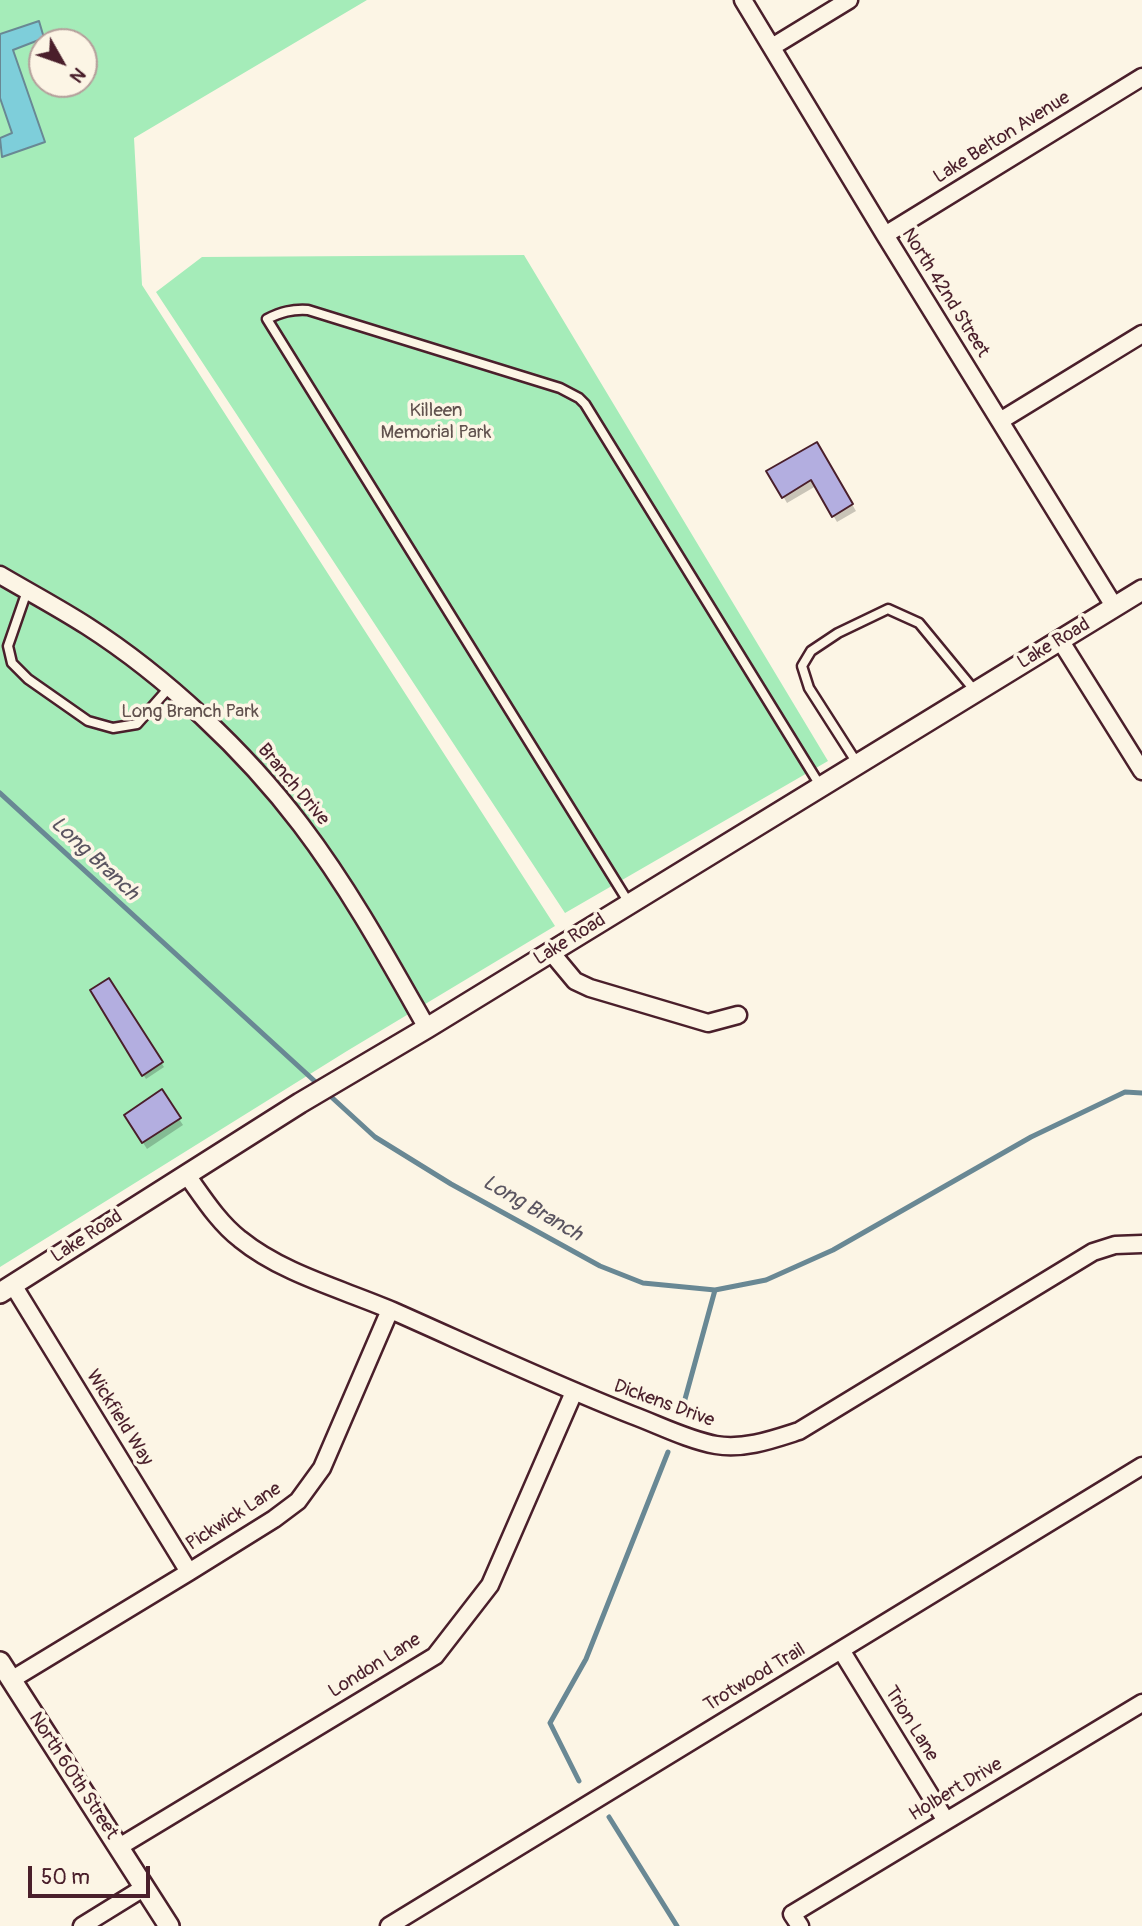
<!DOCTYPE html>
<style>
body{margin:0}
#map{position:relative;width:1142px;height:1926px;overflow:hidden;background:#fcf5e5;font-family:Pangolin,sans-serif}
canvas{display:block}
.north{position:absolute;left:28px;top:28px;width:70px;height:70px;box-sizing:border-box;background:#fcf5e5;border:2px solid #b59f9b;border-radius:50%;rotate:130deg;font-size:19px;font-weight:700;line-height:28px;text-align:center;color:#4a1f2b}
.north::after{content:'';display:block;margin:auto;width:24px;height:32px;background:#4a1f2b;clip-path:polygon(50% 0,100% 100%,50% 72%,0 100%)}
.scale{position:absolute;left:28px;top:1866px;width:122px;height:32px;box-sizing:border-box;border:4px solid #4a1f2b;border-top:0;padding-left:9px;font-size:21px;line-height:24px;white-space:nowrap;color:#4a1f2b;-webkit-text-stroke:5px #fcf5e5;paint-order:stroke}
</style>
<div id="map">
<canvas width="1142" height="1926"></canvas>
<div class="north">N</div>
<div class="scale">50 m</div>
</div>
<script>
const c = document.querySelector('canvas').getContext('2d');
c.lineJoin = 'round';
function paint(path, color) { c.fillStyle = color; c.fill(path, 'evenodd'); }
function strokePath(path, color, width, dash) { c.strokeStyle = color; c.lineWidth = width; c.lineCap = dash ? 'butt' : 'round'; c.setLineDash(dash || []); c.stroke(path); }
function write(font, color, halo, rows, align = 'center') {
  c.font = font + ' Pangolin,sans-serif'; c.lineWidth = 7; c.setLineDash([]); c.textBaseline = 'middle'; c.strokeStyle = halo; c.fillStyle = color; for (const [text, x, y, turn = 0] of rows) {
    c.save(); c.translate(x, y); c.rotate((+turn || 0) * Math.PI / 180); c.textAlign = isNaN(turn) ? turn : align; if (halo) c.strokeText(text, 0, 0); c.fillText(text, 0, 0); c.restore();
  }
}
const green = new Path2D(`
 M0,0H367L134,138L142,285L555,926L347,1051L0,1267ZM42,42H84V84H42Z
 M524,255L828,761L565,913L156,292L202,257Z`);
const water = new Path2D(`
 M39,21L44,38L13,50L45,142L2,157L0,138L12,133L0,98V34Z`);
const shadow = new Path2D(`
 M816,444L856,511L837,522L816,486L787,503L769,472Z
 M109,981L164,1067L146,1079L92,991Z
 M126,1116L179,1119L183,1125L147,1149Z`);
const stream = new Path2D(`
 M0,793L320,1086
 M327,1093L375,1137L451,1184L600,1266L643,1283L715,1290L766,1280L833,1250L1031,1137L1125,1092L1142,1093
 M682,1410L715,1290
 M579,1781L550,1723L586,1659L668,1452
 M609,1817L677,1926`);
const building = new Path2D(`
 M817,442L853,504L832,517L811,480L782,498L766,471Z
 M109,978L163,1062L142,1076L90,990Z
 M162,1089L181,1118L142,1143L124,1115Z`);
const service = new Path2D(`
 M27,591L8,646L12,663L28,679L88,721L113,728L137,724L168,689
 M857,763L809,688L802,666L811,651L838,633L888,609L919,623L975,691
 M629,903L267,319C281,312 292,309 308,310L560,388L579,398L585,404L821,787`);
const minor = new Path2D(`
 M743,0L885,235L1114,606
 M772,47L849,0
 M885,235L1142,77
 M1000,421L1142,334
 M0,575C29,592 59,608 87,626C165,676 245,751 301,825C349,888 388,959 427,1028
 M1060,640L1142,771
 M550,951L575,981L590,988L708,1023L738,1015
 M186,1174C202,1196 218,1222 240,1239C283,1274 342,1289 393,1311C472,1346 551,1383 632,1415C659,1425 688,1440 716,1445C744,1450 774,1439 799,1431L1093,1252L1115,1245L1142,1244
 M13,1285L189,1572
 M841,1650L946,1821
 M11,1680L189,1572L274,1519L298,1501L322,1468L390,1310
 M119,1847L435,1656L490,1585L574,1392
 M82,1926L145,1887
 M389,1926L1142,1466
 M800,1926L792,1914L1142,1703`);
const tertiary = new Path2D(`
 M0,1293L300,1103L427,1028L1142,590
 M0,1662L169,1926`);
const streetNames = [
 ["Lake Belton Avenue",1002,138,-32],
 ["North 42nd Street",945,293,58],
 ["Lake Road",1054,644,-31],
 ["Branch Drive",293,785,50],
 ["Lake Road",570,940,-32],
 ["Lake Road",87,1237,-33],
 ["Dickens Drive",664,1404,20],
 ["Wickfield Way",119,1418,58],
 ["Pickwick Lane",234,1517,-33],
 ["London Lane",375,1666,-32],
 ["Trotwood Trail",755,1678,-31],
 ["Trion Lane",911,1724,58],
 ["North 60th Street",73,1776,57],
 ["Holbert Drive",956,1790,-31]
];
const parkNames = [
 ["Killeen",436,411],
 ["Memorial Park",436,433],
 ["Long Branch Park",190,712]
];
const waterNames = [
 ["Long Branch",94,859,43],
 ["Long Branch",532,1209,30]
];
paint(green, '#a5ecb9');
paint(water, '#7eceda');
strokePath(water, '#698894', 2);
paint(shadow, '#0003');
strokePath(stream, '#698894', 5);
paint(building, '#b3aee0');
strokePath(building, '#4a1f2b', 2);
strokePath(service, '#4a1f2b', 13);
strokePath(minor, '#4a1f2b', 21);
strokePath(tertiary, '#4a1f2b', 24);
strokePath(service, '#fcf5e5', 8);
strokePath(minor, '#fcf5e5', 16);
strokePath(tertiary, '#fcf5e5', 19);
write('19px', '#4a1f2b', '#fcf5e5', streetNames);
write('19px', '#61524e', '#fcf5e5', parkNames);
write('italic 21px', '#5a5460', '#fcf5e5', waterNames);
</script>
